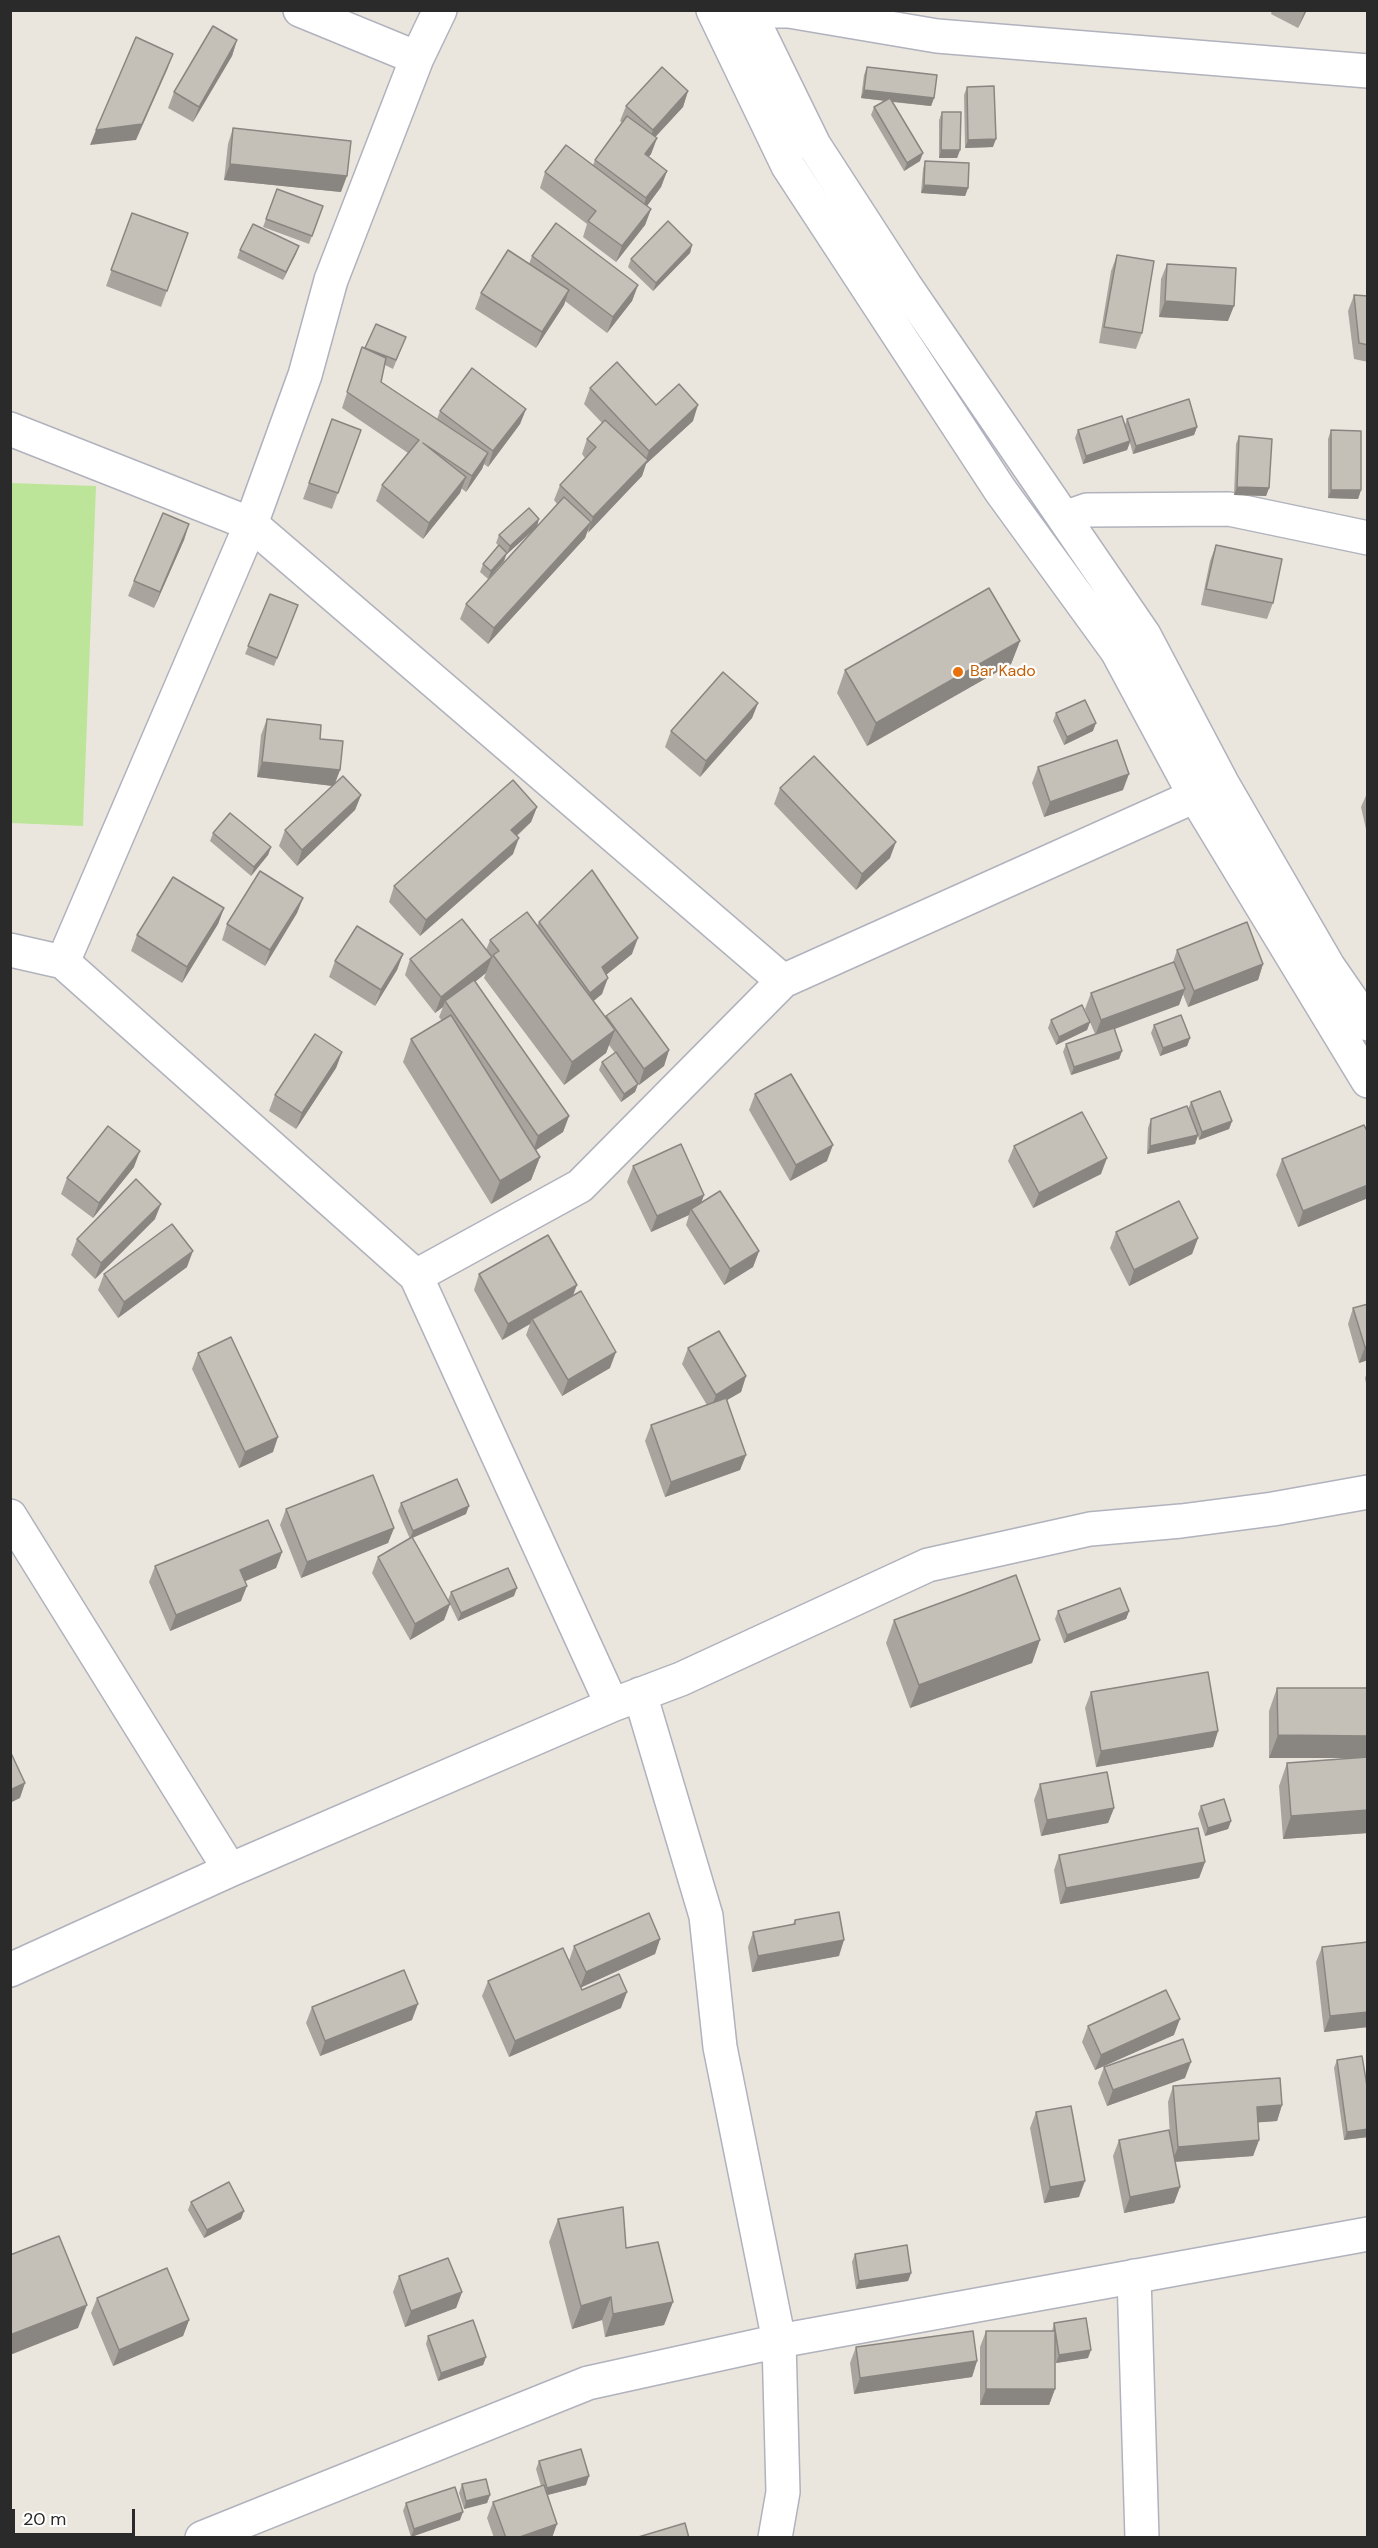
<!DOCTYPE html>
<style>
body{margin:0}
#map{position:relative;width:1378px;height:2548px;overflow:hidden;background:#ebe6dd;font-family:"DM Sans",sans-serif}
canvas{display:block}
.frame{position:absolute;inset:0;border:12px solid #2a2a2a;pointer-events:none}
.scale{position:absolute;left:12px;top:2509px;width:123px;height:27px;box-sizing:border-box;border:3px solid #2a2a2a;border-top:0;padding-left:8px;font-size:18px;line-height:21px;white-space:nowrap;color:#2a2a2a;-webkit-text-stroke:4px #fff;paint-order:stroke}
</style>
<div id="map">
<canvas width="1378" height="2548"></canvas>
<div class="frame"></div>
<div class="scale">20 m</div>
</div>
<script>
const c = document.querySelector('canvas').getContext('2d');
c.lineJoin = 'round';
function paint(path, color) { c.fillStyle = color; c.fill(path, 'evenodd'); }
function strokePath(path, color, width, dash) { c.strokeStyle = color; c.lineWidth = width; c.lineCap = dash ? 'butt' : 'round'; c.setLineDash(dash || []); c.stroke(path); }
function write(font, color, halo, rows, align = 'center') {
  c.font = font + ' "DM Sans",sans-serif'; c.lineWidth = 4.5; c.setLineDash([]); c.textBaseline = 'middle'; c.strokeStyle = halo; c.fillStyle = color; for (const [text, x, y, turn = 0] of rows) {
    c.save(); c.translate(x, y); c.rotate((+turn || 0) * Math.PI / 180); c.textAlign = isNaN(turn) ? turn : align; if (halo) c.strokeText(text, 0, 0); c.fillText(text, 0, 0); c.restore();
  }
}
const pitch = new Path2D(`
 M11,483L96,486L83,826L11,823Z`);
const minor = new Path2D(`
 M300,10L417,58
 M713,10L788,166L1000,490L1117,651L1195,796L1368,1081
 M748,10L814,145L906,287L1144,635L1222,783L1328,966L1368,1024
 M748,11H789L937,36L1368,71
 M10,429L251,524L783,981
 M1064,518L1087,510L1229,509L1368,538
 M10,950L63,962L416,1276L612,1705
 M63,962L251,524L305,375L331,280L417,58L440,10
 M416,1276L580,1186L783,981L1195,796
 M10,1516L230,1870
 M640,1694L706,1916L720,2047L779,2341L783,2492L775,2538
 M10,1970L230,1870L612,1705L681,1679L928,1565L1090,1529L1181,1521L1273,1509L1368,1492
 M1134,2276L1142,2538
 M202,2538L588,2383L779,2341L1368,2234`);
const wall = new Path2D(`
 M1272,10H1307L1298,28L1271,14Z
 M237,40L232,56L193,122L168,108L174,92Z
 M867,67L934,98L931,106L892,102L920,161L904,171L871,115L874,107L885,101L861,98L864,75Z
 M967,87L993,147L965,148L964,95Z
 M688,91L683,107L655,137L657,138L651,154L648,157L667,171L661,187L647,206L651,209L645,225L616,262L583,237L587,224L540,188L545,172L593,165L595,160L622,123L620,121L626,106Z
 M942,112L960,150L957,158H939V120Z
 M233,128L341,192L224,180L228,144Z
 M925,161L968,188L965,196L921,193L923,169Z
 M277,189L323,206L309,244L263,227Z
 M132,213L188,233L161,307L106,286Z
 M692,245L690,253L653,291L628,267L631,259Z
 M299,246L283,280L237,258L240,250Z
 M1117,255L1142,333L1136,349L1099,343L1111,271Z
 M532,256L638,285L632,301L607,333L565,301L564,305L536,348L475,309L481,293L529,264Z
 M1167,264L1228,321L1159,317L1161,279Z
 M1354,295L1368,296V362L1354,359L1348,311Z
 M406,337L393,369L385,365L381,382L437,419L440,411L526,409L520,424L488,467L484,464L482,469L466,492L461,488L460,493L423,539L376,501L382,485L408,453L342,408L362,347L365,348Z
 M590,388L656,405L693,421L646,464L642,476L587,532L585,538L488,644L460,619L466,604L535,528L507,554H506L504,561L488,579L480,572L483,564L499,546L496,543L499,535L537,526L557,504L554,500L560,485L585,458L582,454L587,439L602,423L584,404Z
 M332,419L361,430L332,509L303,499Z
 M1127,419L1197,427L1194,435L1133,454L1130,443L1127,450L1083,464L1075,438L1078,430L1125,425Z
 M1331,430L1361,490L1358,499L1328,498V439Z
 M1239,436L1269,488L1266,496L1234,495L1236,444Z
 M189,524L184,540L154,608L128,596L134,581Z
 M1216,545L1273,603L1267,619L1201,605L1210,561Z
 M270,594L298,605L274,666L245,654Z
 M1020,641L1011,664L867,746L837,693L845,670Z
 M758,703L752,718L700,777L665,747L671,731Z
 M1056,713L1093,731L1064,745L1053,721Z
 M267,719L320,739L340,770L335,783L361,795L355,810L297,866L279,846L285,830L332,786L257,777L261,735Z
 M1038,767L1123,790L1044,817L1032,783Z
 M780,788L890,858L856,890L774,804Z
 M1368,791V838L1361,807Z
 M537,807L531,822L517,836L513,854L420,936L389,902L394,886Z
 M213,833L271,847L268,855L251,876L210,841Z
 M303,898L297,913L265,966L222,940L227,924Z
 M224,908L218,924L182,983L131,951L137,935Z
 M539,922L632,954L606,975L602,994L593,1001L605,1018L606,1016L669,1050L664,1066L639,1085L634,1079L638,1084L635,1092L621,1102L599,1070L602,1062L615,1053L609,1045L606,1053L564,1085L484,978L487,970L486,973L475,982L569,1116L563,1132L536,1150L540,1157L531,1180L491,1204L403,1062L411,1039L442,1021L439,1017L443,1007L435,1013L405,975L410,959L486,950L490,940L537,926Z
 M1177,950L1263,964L1258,980L1188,1007L1183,994L1179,1005L1115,1029L1122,1051L1119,1059L1071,1075L1063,1052L1066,1044L1095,1034L1090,1022L1087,1030L1056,1045L1048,1028L1051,1020L1089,1019L1085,1009L1091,993L1173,962Z
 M403,954L397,970L375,1006L329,977L335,961Z
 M1154,1025L1190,1038L1187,1046L1160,1056L1151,1033Z
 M342,1052L336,1068L296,1129L269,1111L275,1095Z
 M755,1094L827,1161L790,1181L749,1110Z
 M1191,1102L1232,1121L1229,1129L1199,1140L1198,1136L1195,1144L1147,1154L1148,1128L1151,1119L1188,1109Z
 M1368,1133V1198L1298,1227L1276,1175L1282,1159Z
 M1014,1146L1101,1174L1033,1208L1008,1161Z
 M633,1166L704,1195L701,1203L759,1251L753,1267L724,1285L686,1225L689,1215L651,1232L627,1182Z
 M134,1167L93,1218L61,1194L67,1178Z
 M155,1219L95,1279L71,1255L77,1239Z
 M1116,1232L1198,1238L1192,1254L1129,1286L1110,1248Z
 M187,1267L118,1318L98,1290L104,1274Z
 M479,1274L573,1295L610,1368L562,1396L526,1335L530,1324L502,1340L474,1290Z
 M1368,1304V1360L1359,1363L1348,1324L1353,1308Z
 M688,1348L746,1376L741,1392L727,1400L746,1455L740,1470L665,1497L645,1441L651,1425L707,1405L682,1364Z
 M198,1353L273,1452L239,1468L192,1369Z
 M1368,1370V1393L1365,1378Z
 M401,1503L466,1514L412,1538L450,1604L444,1620L410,1640L372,1573L378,1557L410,1539L398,1511Z
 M286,1509L394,1528L388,1543L301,1578L280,1525Z
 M282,1552L276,1568L245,1581L241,1601L170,1631L149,1582L155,1566Z
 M451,1592L514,1596L458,1621L448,1600Z
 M1058,1611H1129L1126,1619L1064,1643L1055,1619Z
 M894,1620L1040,1640L1032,1663L910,1708L886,1643Z
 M1277,1688H1368V1833L1283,1839L1279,1786L1287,1763L1349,1758H1269V1711Z
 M1091,1692L1218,1731L1213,1747L1096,1767L1085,1708Z
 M1040,1784L1114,1808L1108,1823L1041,1836L1034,1800Z
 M1201,1806L1231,1821L1228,1829L1205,1836L1198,1814Z
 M1059,1855L1205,1862L1199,1878L1060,1904L1054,1870Z
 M795,1920L839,1956L752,1972L748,1947L753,1932L793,1924Z
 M660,1939L655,1954L581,1987L582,1990L621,2008L509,2057L482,1996L488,1981L569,1961L574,1946Z
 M1368,1942V2027L1324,2032L1316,1962L1322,1947Z
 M312,2007L412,2020L320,2056L306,2023Z
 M1088,2026L1174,2035L1095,2070L1082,2042Z
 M1337,2060L1368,2092V2137L1344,2140L1334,2068Z
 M1104,2067L1185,2078L1107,2106L1098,2083Z
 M1173,2086L1282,2105L1277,2121L1258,2122L1259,2140L1253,2156L1175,2162L1180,2187L1174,2203L1124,2213L1113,2156L1119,2140L1170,2138L1168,2102Z
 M1036,2112L1079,2197L1044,2203L1030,2128Z
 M191,2202L241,2219L204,2238L188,2210Z
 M558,2219L626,2248L673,2302L664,2325L605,2337L602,2320L572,2329L549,2242Z
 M855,2254L911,2273L908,2281L856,2289L852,2262Z
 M399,2276L462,2292L456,2308L405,2327L393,2292Z
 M97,2298L189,2320L183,2336L113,2366L91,2313Z
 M1054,2323L1088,2358L1056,2363L1055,2357V2389L1049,2405H980V2347L986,2331H1052Z
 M428,2336L486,2357L483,2365L438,2381L426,2344Z
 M856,2347L977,2361L972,2377L854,2394L850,2363Z
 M539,2461L586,2485L547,2495L552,2538H494L487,2518L493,2502L541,2486L536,2469Z
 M462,2484L490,2495L487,2503L464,2509L459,2493Z
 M406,2503L460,2520L411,2537L403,2511Z`);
const shadedWall = new Path2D(`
 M1305,10H1307L1298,28Z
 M237,40L232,56L193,122L199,107Z
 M173,54L167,70L136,140L90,145L96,130Z
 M864,90L934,98L931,106L861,98Z
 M688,91L683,107L647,146L653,130Z
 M657,138L651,154L639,170L645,154Z
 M996,139L993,147L965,148L968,140Z
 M941,150H960L957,158H939Z
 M923,153L920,161L904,171L907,163Z
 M230,164L347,176L341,192L224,180Z
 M667,171L661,187L641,214L646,198Z
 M924,185L968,188L965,196L921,193Z
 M651,209L645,225L616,262L622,246Z
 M692,245L690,253L653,291L656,283Z
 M299,246L296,254L283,280L286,272Z
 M638,285L632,301L607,333L613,317Z
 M569,290L564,305L536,348L542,332Z
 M1165,301L1234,306L1228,321L1159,317Z
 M698,405L693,421L646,464L642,476L588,533L593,517L644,464L649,451Z
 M526,409L520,424L488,467L493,451Z
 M1197,427L1194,435L1133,454L1136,446Z
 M1130,441L1127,450L1083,464L1086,456Z
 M488,453L482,469L466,492L472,476Z
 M466,477L460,493L423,539L429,523Z
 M1237,487L1269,488L1266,496L1234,495Z
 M1331,490H1361L1358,499L1328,498Z
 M539,519L537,527L507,554L510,546Z
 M591,522L585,538L488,644L494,628Z
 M189,524L184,540L154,608L160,592Z
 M507,553L504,561L488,579L491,571Z
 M1020,641L1011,664L867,746L876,723Z
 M758,703L752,718L700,777L706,761Z
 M1096,723L1093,731L1064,745L1067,737Z
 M262,762L340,770L334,786L257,777Z
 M1129,774L1123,790L1044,817L1050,802Z
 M361,795L355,810L297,866L302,850Z
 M537,807L531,822L505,846L511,830Z
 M519,838L513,854L420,936L426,920Z
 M896,842L890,858L856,890L862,874Z
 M271,847L268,855L251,876L254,867Z
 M303,898L297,913L265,966L270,950Z
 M224,908L218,924L182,983L187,967Z
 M638,938L632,954L596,983L602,967Z
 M403,954L397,970L375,1006L381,990Z
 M492,957L486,973L447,1004L445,1001L443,1007L435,1013L441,997Z
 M1263,964L1258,980L1188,1007L1194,991Z
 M608,978L602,994L584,1009L590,993Z
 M1185,989L1179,1005L1095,1036L1101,1020Z
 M1090,1022L1087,1030L1056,1045L1059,1037Z
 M615,1030L606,1053L564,1085L572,1062Z
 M1190,1038L1187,1046L1160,1056L1163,1048Z
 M669,1050L664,1066L639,1085L644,1069Z
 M1122,1051L1119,1059L1071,1075L1074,1067Z
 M342,1052L336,1068L296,1129L302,1113Z
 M638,1084L635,1092L621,1102L624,1094Z
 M569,1116L563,1132L533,1152L538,1136Z
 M1232,1121L1229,1129L1199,1140L1202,1132Z
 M1198,1135L1195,1144L1147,1154L1150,1146Z
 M833,1145L827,1161L790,1181L796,1165Z
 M140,1151L134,1167L93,1218L99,1203Z
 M540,1157L531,1180L491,1204L500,1181Z
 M1107,1158L1101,1174L1033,1208L1039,1193Z
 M1368,1185V1198L1298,1227L1303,1211Z
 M704,1195L698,1211L691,1209L689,1215L651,1232L657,1216Z
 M161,1204L155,1219L95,1279L101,1263Z
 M1198,1238L1192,1254L1129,1286L1134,1270Z
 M193,1251L187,1267L118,1318L124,1302Z
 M759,1251L753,1267L724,1285L730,1269Z
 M577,1285L571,1301L532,1319L530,1324L502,1340L508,1324Z
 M1368,1346V1360L1359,1363L1365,1347Z
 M616,1352L610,1368L562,1396L568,1380Z
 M746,1376L741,1392L710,1410L716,1395Z
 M278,1437L273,1452L239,1468L245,1452Z
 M746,1455L740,1470L665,1497L671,1482Z
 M469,1506L466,1514L410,1539L413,1531Z
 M394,1528L388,1543L301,1578L307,1562Z
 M282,1552L276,1568L234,1586L240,1570Z
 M247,1586L241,1601L170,1631L176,1615Z
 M517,1588L514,1596L458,1621L461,1613Z
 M450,1604L444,1620L410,1640L415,1624Z
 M1129,1611L1126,1619L1064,1643L1067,1635Z
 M1040,1640L1032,1663L910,1708L919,1685Z
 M1218,1731L1213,1747L1096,1767L1101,1751Z
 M1278,1735L1368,1736V1758H1269Z
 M25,1783L20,1798L10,1803V1790Z
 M1114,1808L1108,1823L1041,1836L1047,1820Z
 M1368,1810V1833L1283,1839L1291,1816Z
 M1231,1821L1228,1829L1205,1836L1208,1828Z
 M1205,1862L1199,1878L1060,1904L1066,1888Z
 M660,1939L655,1954L580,1988L586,1972Z
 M844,1940L839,1956L752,1972L758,1956Z
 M627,1992L621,2008L509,2057L515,2041Z
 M418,2004L412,2020L320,2056L325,2041Z
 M1368,2012V2027L1324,2032L1330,2016Z
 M1180,2019L1174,2035L1095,2070L1101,2055Z
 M1191,2062L1185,2078L1107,2106L1113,2090Z
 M1282,2105L1277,2121L1251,2123L1257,2107Z
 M1368,2129V2137L1344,2140L1347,2132Z
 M1259,2140L1253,2156L1172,2162L1178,2147Z
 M1085,2181L1079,2197L1044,2203L1050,2187Z
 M1180,2187L1174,2203L1124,2213L1130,2197Z
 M244,2211L241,2219L204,2238L207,2230Z
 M911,2273L908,2281L856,2289L859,2281Z
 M462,2292L456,2308L405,2327L411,2311Z
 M611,2297L602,2320L572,2329L581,2306Z
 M673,2302L664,2325L605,2337L613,2314Z
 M87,2305L78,2328L10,2355V2335Z
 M189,2320L183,2336L113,2366L119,2350Z
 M1091,2350L1088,2358L1056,2363L1059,2355Z
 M486,2357L483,2365L438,2381L441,2373Z
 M977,2361L972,2377L854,2394L860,2378Z
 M986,2389H1055L1049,2405H980Z
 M589,2476L586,2485L544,2496L547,2488Z
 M490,2495L487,2503L464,2509L466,2501Z
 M463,2512L460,2520L411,2537L414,2529Z
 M557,2524L552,2538H517Z`);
const building = new Path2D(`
 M213,26L237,40L199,107L174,92Z
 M136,37L173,54L142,124L96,130Z
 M662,67L688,91L653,130L626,106Z
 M867,67L937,75L934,98L864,90Z
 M994,86L996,139L968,140L967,87Z
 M890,98L923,153L907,163L874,107Z
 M942,112H961L960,150H941Z
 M627,116L657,138L645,154L667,171L646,198L595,160Z
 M233,128L351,141L347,176L230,164Z
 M566,145L651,209L622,246L588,221L596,211L545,172Z
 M925,161L969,163L968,188L924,185Z
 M277,189L323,206L312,236L266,219Z
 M132,213L188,233L167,291L111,270Z
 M668,221L692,245L656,283L631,259Z
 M556,223L638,285L613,317L532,256Z
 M253,224L299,246L286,272L240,250Z
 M508,250L569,290L542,332L481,293Z
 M1117,255L1154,261L1142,333L1104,327Z
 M1167,264L1236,268L1234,306L1165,301Z
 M1354,295L1368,296V345L1359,343Z
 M376,324L406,337L396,360L365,348Z
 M362,347L386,358L381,382L488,453L472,476L423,443L466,477L429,523L382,485L419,440L347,392Z
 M617,362L656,405L679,384L698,405L649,451L590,388Z
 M472,368L526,409L493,451L440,411Z
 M1189,399L1197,427L1136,446L1127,419Z
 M1122,416L1130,441L1086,456L1078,430Z
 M332,419L361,430L338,493L309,483Z
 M605,420L648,460L593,517L560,485L596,447L587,439Z
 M1331,430L1361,431V490H1331Z
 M1239,436L1272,439L1269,488L1237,487Z
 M564,497L591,522L494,628L466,604Z
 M529,508L539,519L510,546L499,535Z
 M163,513L189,524L160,592L134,581Z
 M499,545L507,553L491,571L483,564Z
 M1216,545L1282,559L1273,603L1206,589Z
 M989,588L1020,641L876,723L845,670Z
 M270,594L298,605L277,658L248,646Z
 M723,672L758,703L706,761L671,731Z
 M1085,700L1096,723L1067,737L1056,713Z
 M267,719L321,725L320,739L343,741L340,770L262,762Z
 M1117,740L1129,774L1050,802L1038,767Z
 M814,756L896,842L862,874L780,788Z
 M343,776L361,795L302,850L285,830Z
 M513,780L537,807L511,830L519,838L426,920L394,886Z
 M230,813L271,847L254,867L213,833Z
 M592,870L638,938L602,967L608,978L590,993L539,922Z
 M260,871L303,898L270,950L227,924Z
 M173,877L224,908L187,967L137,935Z
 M527,912L615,1030L572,1062L493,955L499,951L490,940Z
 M462,919L492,957L441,997L410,959Z
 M1247,922L1263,964L1194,991L1177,950Z
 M357,926L403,954L381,990L335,961Z
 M1174,962L1185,989L1101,1020L1091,993Z
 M474,980L569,1116L538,1136L445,1001Z
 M631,998L669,1050L644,1069L606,1016Z
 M1082,1005L1090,1022L1059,1037L1051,1020Z
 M451,1015L540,1157L500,1181L411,1039Z
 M1181,1015L1190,1038L1163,1048L1154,1025Z
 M1114,1028L1122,1051L1074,1067L1066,1044Z
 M315,1034L342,1052L302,1113L275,1095Z
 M616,1052L638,1084L624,1094L602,1062Z
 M791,1074L833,1145L796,1165L755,1094Z
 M1220,1091L1232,1121L1202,1132L1191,1102Z
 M1187,1106L1198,1135L1150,1146L1151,1119Z
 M1082,1112L1107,1158L1039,1193L1014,1146Z
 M1364,1125L1368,1133V1185L1303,1211L1282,1159Z
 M108,1126L140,1151L99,1203L67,1178Z
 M681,1144L704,1195L657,1216L633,1166Z
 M136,1179L161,1204L101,1263L77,1239Z
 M720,1191L759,1251L730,1269L691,1209Z
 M1179,1201L1198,1238L1134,1270L1116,1232Z
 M172,1224L193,1251L124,1302L104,1274Z
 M548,1235L577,1285L508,1324L479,1274Z
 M581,1291L616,1352L568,1380L532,1319Z
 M1368,1304V1346L1365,1347L1353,1308Z
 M719,1331L746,1376L716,1395L688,1348Z
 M231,1337L278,1437L245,1452L198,1353Z
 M726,1398L746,1455L671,1482L651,1425Z
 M373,1475L394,1528L307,1562L286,1509Z
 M457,1479L469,1506L413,1531L401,1503Z
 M268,1520L282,1552L240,1570L247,1586L176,1615L155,1566Z
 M412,1537L450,1604L415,1624L378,1557Z
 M508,1568L517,1588L461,1613L451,1592Z
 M1016,1575L1040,1640L919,1685L894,1620Z
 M1120,1588L1129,1611L1067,1635L1058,1611Z
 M1208,1672L1218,1731L1101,1751L1091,1692Z
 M1277,1688H1368V1736L1278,1735Z
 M10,1751L25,1783L10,1790Z
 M1368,1757V1810L1291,1816L1287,1763Z
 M1107,1772L1114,1808L1047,1820L1040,1784Z
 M1224,1799L1231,1821L1208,1828L1201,1806Z
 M1198,1828L1205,1862L1066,1888L1059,1855Z
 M839,1912L844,1940L758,1956L753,1932L795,1924V1920Z
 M649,1913L660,1939L586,1972L574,1946Z
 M1368,1942V2012L1330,2016L1322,1947Z
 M563,1948L582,1990L619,1974L627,1992L515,2041L488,1981Z
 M404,1970L418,2004L325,2041L312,2007Z
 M1166,1990L1180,2019L1101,2055L1088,2026Z
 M1183,2039L1191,2062L1113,2090L1104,2067Z
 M1362,2056L1368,2092V2129L1347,2132L1337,2060Z
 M1280,2078L1282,2105L1257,2107L1259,2140L1178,2147L1173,2086Z
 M1071,2106L1085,2181L1050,2187L1036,2112Z
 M1169,2130L1180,2187L1130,2197L1119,2140Z
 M229,2182L244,2211L207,2230L191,2202Z
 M623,2207L626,2248L658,2242L673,2302L613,2314L611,2297L581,2306L558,2219Z
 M59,2236L87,2305L10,2335V2255Z
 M907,2245L911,2273L859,2281L855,2254Z
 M448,2258L462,2292L411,2311L399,2276Z
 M167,2268L189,2320L119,2350L97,2298Z
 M1086,2318L1091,2350L1059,2355L1054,2323Z
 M473,2320L486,2357L441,2373L428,2336Z
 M973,2331L977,2361L860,2378L856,2347Z
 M986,2331H1055V2389H986Z
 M581,2449L589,2476L547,2488L539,2461Z
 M486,2479L490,2495L466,2501L462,2484Z
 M544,2485L557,2524L517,2538H506L493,2502Z
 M455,2487L463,2512L414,2529L406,2503Z
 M685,2523L689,2538H635Z`);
const markers = [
 [958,672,6,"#e8710a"]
];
const foodNames = [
 ["Bar Kado",970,672]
];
paint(pitch, '#bde599');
strokePath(minor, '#b0b2bd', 36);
strokePath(minor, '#fff', 33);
paint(wall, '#a9a59e');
paint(shadedWall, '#898681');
paint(building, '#c4c0b8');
strokePath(building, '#898681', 1.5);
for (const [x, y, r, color] of markers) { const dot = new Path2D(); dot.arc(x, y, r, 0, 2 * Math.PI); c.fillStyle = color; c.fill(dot); strokePath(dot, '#fff', 2); }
write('16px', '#c56008', '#fff', foodNames, 'left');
</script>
